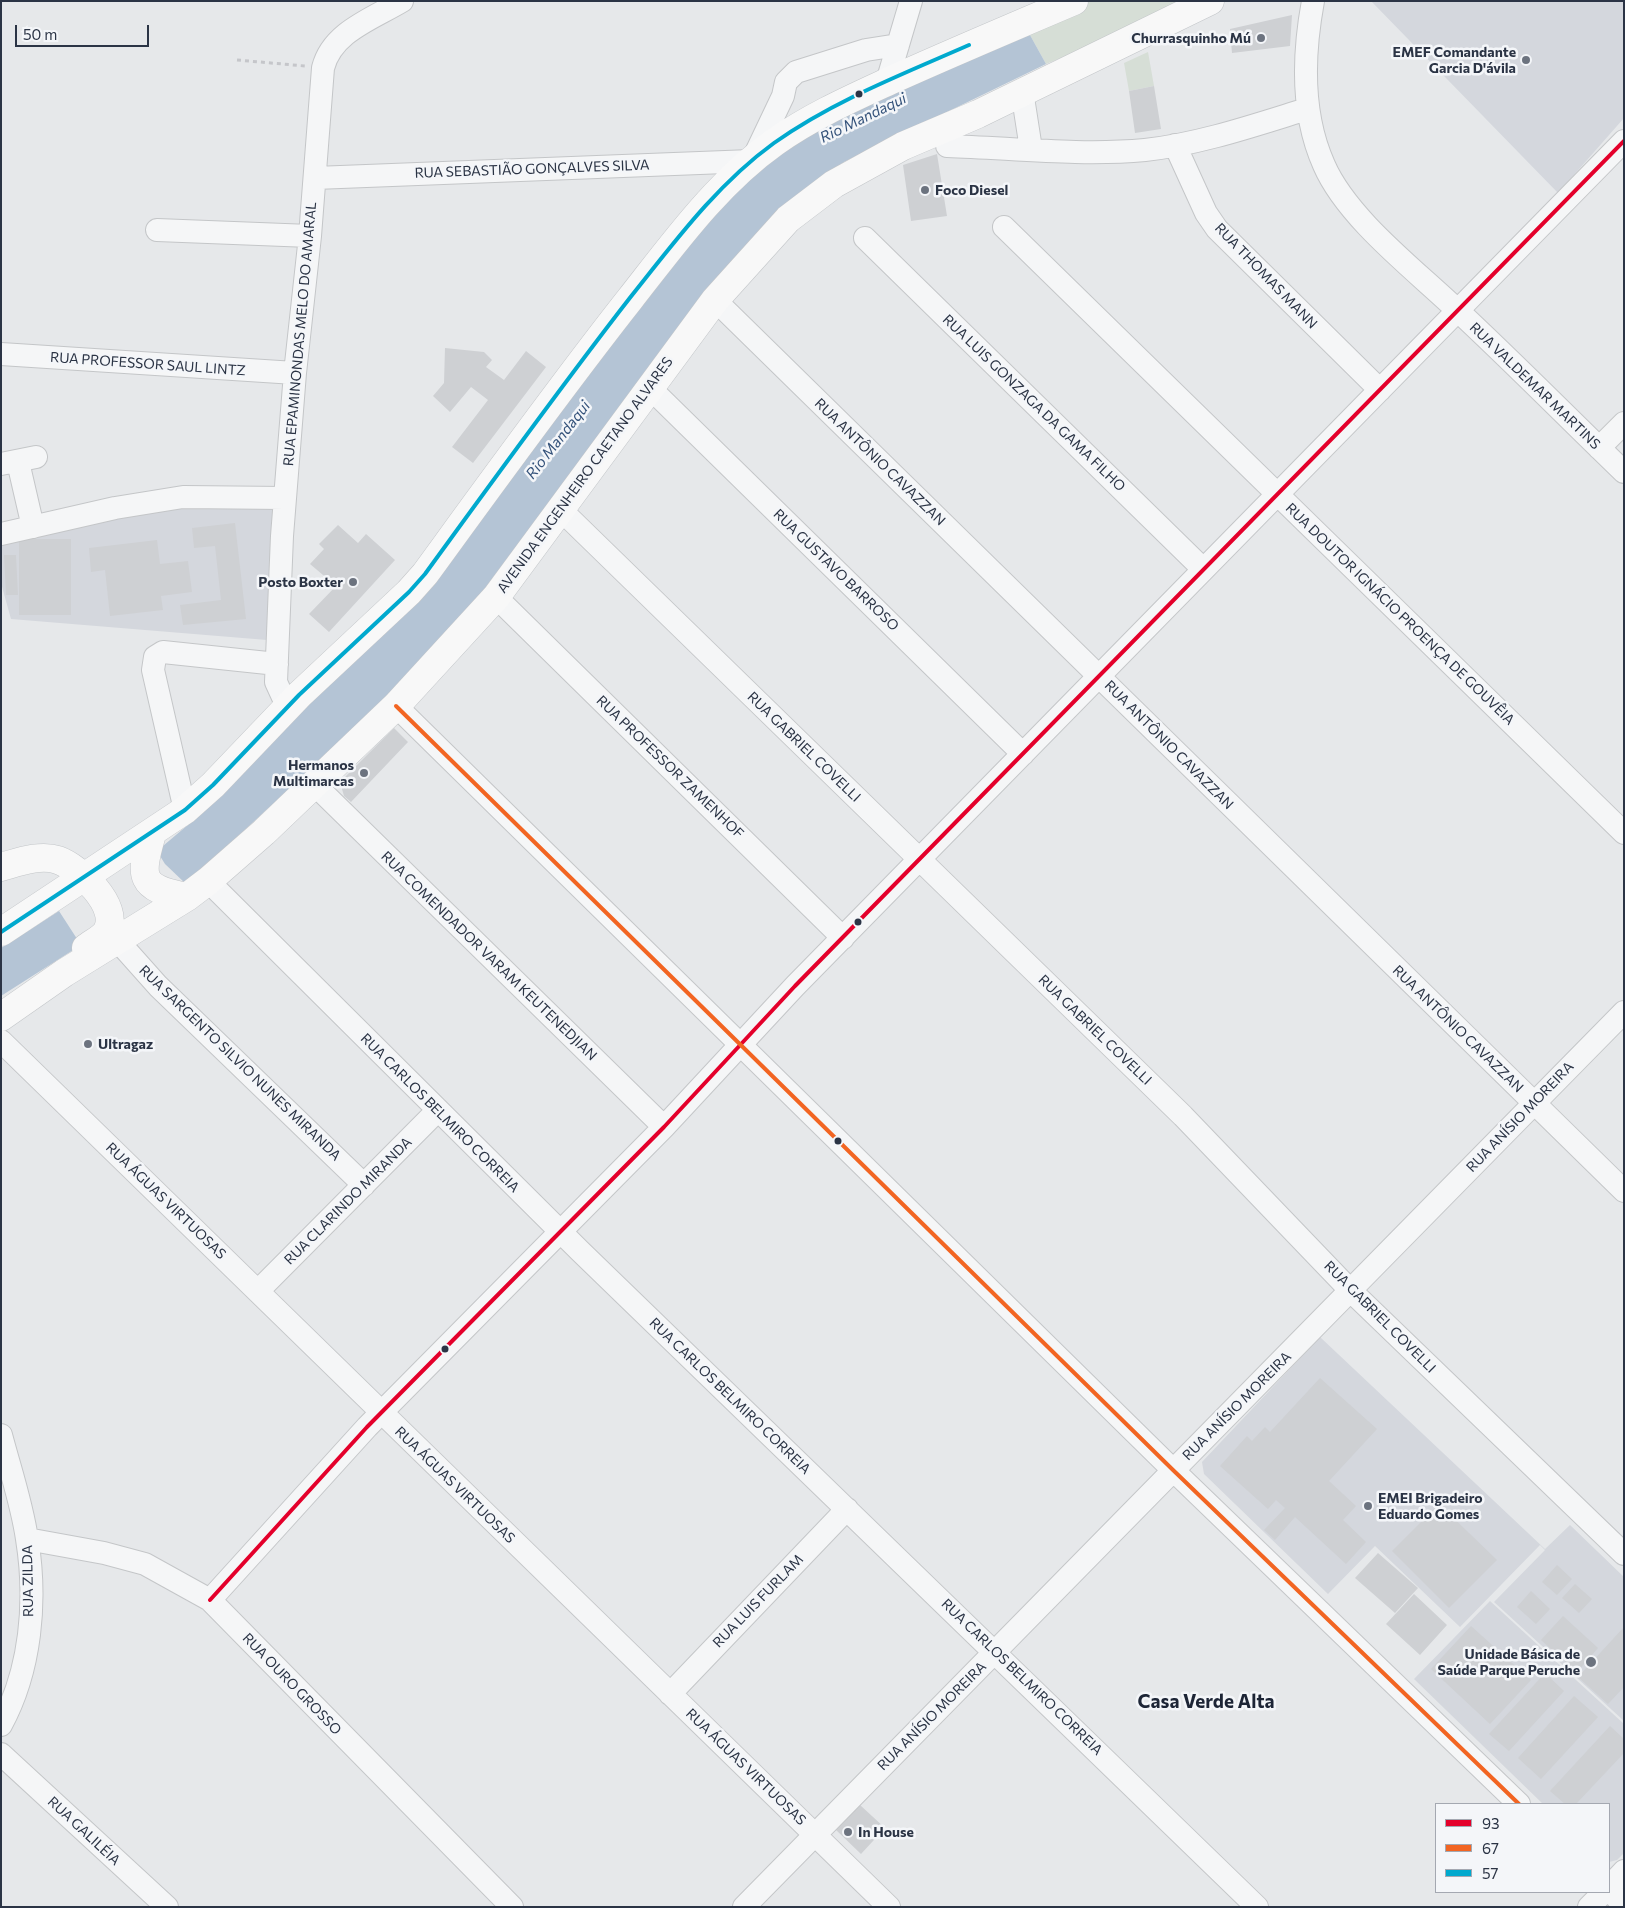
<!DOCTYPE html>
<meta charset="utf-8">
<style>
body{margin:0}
#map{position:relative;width:1625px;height:1908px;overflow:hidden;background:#e6e8ea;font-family:Commissioner,sans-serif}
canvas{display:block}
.frame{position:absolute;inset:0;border:2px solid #2b3445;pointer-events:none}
.legend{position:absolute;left:1435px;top:1803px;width:175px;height:90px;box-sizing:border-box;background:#f4f6f9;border:1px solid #a4a8b1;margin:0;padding:6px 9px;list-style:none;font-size:15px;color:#2b3445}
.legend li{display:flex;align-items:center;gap:10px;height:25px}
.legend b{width:25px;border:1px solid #a4a8b1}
.scale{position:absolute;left:15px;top:25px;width:134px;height:22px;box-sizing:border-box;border:2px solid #2b3445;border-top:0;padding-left:6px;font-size:15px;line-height:18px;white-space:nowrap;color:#2b3445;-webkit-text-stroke:4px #f4f6f9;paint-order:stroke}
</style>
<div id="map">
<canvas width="1625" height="1908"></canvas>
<div class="frame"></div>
<ul class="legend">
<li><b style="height:6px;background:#e4002b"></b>93</li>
<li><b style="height:6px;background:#f26522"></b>67</li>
<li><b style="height:6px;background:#00a9ce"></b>57</li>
</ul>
<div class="scale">50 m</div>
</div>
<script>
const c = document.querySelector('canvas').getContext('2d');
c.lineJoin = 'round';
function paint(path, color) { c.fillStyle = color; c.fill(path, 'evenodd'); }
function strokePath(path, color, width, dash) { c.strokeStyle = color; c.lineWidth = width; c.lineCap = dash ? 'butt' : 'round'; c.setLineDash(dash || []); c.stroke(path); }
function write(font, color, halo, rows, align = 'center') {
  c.font = font + ' Commissioner,sans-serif'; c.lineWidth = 5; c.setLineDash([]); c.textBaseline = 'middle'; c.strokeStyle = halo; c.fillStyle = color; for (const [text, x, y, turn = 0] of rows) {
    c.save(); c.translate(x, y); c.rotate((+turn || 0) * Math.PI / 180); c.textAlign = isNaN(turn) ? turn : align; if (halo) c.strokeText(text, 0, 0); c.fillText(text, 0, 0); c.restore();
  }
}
const built = new Path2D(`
 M1371,1H1624V118L1558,193Z
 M190,507H276L267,640L11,619L1,583V545L17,539L102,520Z
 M1320,1337L1545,1549L1570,1525L1624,1577V1721L1494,1602L1545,1550L1540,1545L1460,1627L1375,1546L1328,1594L1204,1474L1202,1462Z
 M1490,1601L1624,1724V1853L1617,1860L1609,1862V1804H1543L1414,1679Z`);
const green = new Path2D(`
 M1090,1H1190L1140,26L1046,64L1025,26Z
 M1148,52L1154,86L1129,91L1124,63Z`);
const water = new Path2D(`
 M1025,26L1046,64L844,162L768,221L720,274L468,611L362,722L186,884L165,864L157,851L189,824L295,718L688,234L800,131Z
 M59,911L81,945L1,996V948Z`);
const building = new Path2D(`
 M1292,15L1290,46L1232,53L1230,29Z
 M1154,86L1161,129L1135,133L1129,91Z
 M937,154L947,216L911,221L903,165Z
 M445,348L484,352L492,360L486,367L504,380L526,351L546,367L473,463L452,447L488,400L471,387L450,412L433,396L444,383Z
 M235,523L246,619L183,625L180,605L221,600L215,546L194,548L192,528Z
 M338,525L358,543L366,534L395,560L329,632L309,614L336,586L310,564L324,549L319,544Z
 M19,539H71V615H19Z
 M157,540L160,564L188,561L192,592L161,596L163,610L110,616L105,570L91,572L89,548Z
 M4,555H16L18,595H6Z
 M394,728L408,742L351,802L344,796L340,782Z
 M1320,1378L1377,1429L1329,1481L1356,1506L1343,1520L1366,1542L1346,1564L1295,1517L1275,1540L1264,1530L1285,1508L1276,1500L1268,1509L1220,1466L1247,1436L1252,1441L1265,1427L1270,1432Z
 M1439,1504L1497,1560L1449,1608L1392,1551Z
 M1378,1553L1418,1588L1395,1613L1355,1578Z
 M1557,1565L1572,1579L1557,1595L1542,1582Z
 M1575,1584L1592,1599L1579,1613L1562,1598Z
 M1531,1591L1550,1609L1536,1624L1517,1607Z
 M1414,1594L1447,1625L1420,1655L1386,1624Z
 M1563,1616L1598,1648L1577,1672L1541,1640Z
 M1471,1626L1531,1680L1490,1724L1431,1669Z
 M1624,1627V1687L1608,1704L1578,1677Z
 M1545,1673L1564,1691L1509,1751L1489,1734Z
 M1574,1696L1598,1717L1541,1779L1518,1758Z
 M1610,1726L1624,1739V1753L1576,1804H1565L1550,1791Z
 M860,1805L885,1828L861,1854L836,1830Z`);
const path = new Path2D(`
 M237,60L305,66`);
const minor = new Path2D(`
 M1313,1C1303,55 1301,114 1324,165C1347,218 1414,269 1456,309C1513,362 1568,418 1624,472
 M887,82L911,1
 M1022,91L1031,149
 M1175,145L1206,213L1217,229L1380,390
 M947,146C1012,148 1080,156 1145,150C1200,144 1255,125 1307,109
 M753,159L783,96L786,82L796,72L866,50L898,45
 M315,178L751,161
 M1004,227L1624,833
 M157,230L310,236
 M865,238L1203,569
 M715,300L1624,1191
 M1,354L295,373
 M650,388L1023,754
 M1599,448L1624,423
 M18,462L33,527
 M1,464L36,457
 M561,510L1183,1116L1350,1290L1624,1554
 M1,534L115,508L183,497L285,498
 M496,597L843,938
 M287,706L276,682L282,536L295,373L310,236L323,68C332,32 372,19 402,1
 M396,706L1173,1470L1519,1804
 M315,785L664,1127
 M185,810L153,670L155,657L163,652L277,664
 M208,881L580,1251L1257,1907
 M117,940L158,986L364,1185
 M1,1041L889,1907
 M258,1291L437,1111
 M1,1435C10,1469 22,1504 27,1539C37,1601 31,1670 1,1725
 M27,1539L104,1553L145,1564L210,1600L512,1907
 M210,1600L367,1427L664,1127L795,986L1624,141
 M670,1694L847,1509
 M1,1754L167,1907
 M1609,1887L1624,1871
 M1609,1890L1624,1905
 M744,1907L1624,1012
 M1589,1907L1604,1892`);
const major = new Path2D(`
 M152,834C139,877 139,888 187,897
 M1,867C19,862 40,854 58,860C78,867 121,906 107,931C103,938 92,943 86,948
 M1,932L185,810L213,785L299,695L409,592L425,574C492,482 559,389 630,299C674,243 717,183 775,142C813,115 855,97 898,77C956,51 1015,26 1074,1
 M1,1017L64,973L187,897L208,881L264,832L396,706L496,597L715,300L788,219L834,184L903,146L978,114L1210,1`);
const bus1 = new Path2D(`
 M210,1600L367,1427L664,1127L795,986L1624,141`);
const bus2 = new Path2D(`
 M396,706L1173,1470L1519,1804`);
const bus3 = new Path2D(`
 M1,932L185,810L213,785L299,695L409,592L425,574C492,482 559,389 629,299C673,244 716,185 774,143C833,101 903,74 969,45`);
const markers = [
 [1261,38,5,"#6c737f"],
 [1526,60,5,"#6c737f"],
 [859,94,4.5,"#2b3445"],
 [925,190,5,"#6c737f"],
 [353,582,5,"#6c737f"],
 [364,773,5,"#6c737f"],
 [858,922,4.5,"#2b3445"],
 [88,1044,5,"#6c737f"],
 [838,1141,4.5,"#2b3445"],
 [445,1349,4.5,"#2b3445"],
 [1368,1506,5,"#6c737f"],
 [1591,1662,6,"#6c737f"],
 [848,1832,5,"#6c737f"]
];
const poiNames = [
 ["Churrasquinho Mú",1251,38],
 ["EMEF Comandante",1516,52],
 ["Garcia D'ávila",1516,68],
 ["Foco Diesel",935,190,"left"],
 ["Posto Boxter",343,582],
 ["Hermanos",354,765],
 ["Multimarcas",354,781],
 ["Ultragaz",98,1044,"left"],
 ["EMEI Brigadeiro",1378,1498,"left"],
 ["Eduardo Gomes",1378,1514,"left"],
 ["Unidade Básica de",1580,1654],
 ["Saúde Parque Peruche",1580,1670],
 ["In House",858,1832,"left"]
];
const streetNames = [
 ["RUA SEBASTIÃO GONÇALVES SILVA",532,169,-2],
 ["RUA THOMAS MANN",1266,276,46],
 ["RUA EPAMINONDAS MELO DO AMARAL",300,334,-85],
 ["RUA PROFESSOR SAUL LINTZ",148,364,4],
 ["RUA VALDEMAR MARTINS",1535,386,44],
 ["RUA LUIS GONZAGA DA GAMA FILHO",1034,403,44],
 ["RUA ANTÔNIO CAVAZZAN",880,462,44],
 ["AVENIDA ENGENHEIRO CAETANO ALVARES",585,475,-54],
 ["RUA GUSTAVO BARROSO",836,570,44],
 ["RUA DOUTOR IGNÁCIO PROENÇA DE GOUVÊIA",1400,614,44],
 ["RUA ANTÔNIO CAVAZZAN",1169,745,45],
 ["RUA GABRIEL COVELLI",804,747,44],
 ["RUA PROFESSOR ZAMENHOF",670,767,44],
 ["RUA COMENDADOR VARAM KEUTENEDJIAN",489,956,44],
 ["RUA ANTÔNIO CAVAZZAN",1458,1029,44],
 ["RUA GABRIEL COVELLI",1095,1030,44],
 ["RUA SARGENTO SILVIO NUNES MIRANDA",240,1063,44],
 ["RUA CARLOS BELMIRO CORREIA",440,1113,45],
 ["RUA ANÍSIO MOREIRA",1520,1117,-46],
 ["RUA ÁGUAS VIRTUOSAS",166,1201,44],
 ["RUA CLARINDO MIRANDA",348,1201,-45],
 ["RUA GABRIEL COVELLI",1380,1317,45],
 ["RUA CARLOS BELMIRO CORREIA",730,1396,44],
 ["RUA ANÍSIO MOREIRA",1237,1406,-45],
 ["RUA ÁGUAS VIRTUOSAS",455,1485,44],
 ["RUA ZILDA",28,1581,-91],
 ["RUA LUIS FURLAM",758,1601,-46],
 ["RUA CARLOS BELMIRO CORREIA",1022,1677,44],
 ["RUA OURO GROSSO",292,1684,46],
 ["RUA ANÍSIO MOREIRA",932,1716,-45],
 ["RUA ÁGUAS VIRTUOSAS",746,1767,44],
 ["RUA GALILÉIA",84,1831,43]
];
const waterNames = [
 ["Rio Mandaqui",863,118,-26],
 ["Rio Mandaqui",558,440,-52]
];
const districtNames = [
 ["Casa Verde Alta",1206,1702]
];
paint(built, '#d4d7dd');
paint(green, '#d6ded6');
paint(water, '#b4c4d5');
paint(building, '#ced0d3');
strokePath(minor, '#c4c6c8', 24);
strokePath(major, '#c2c5c8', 29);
strokePath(path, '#c5c6ca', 3, [4, 4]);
strokePath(minor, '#f5f6f7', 22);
strokePath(major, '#f8f8f8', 28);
strokePath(bus1, '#e4002b', 4);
strokePath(bus2, '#f26522', 4);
strokePath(bus3, '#00a9ce', 4);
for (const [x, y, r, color] of markers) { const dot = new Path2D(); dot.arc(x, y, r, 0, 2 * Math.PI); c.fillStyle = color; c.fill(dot); strokePath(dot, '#f4f6f9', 2); }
write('bold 14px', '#2b3445', '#f4f6f9', poiNames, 'right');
write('14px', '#2b3445', '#f4f6f9', streetNames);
write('italic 15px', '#34527a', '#f4f6f9', waterNames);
write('bold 19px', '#1d2536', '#f4f6f9', districtNames);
</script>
